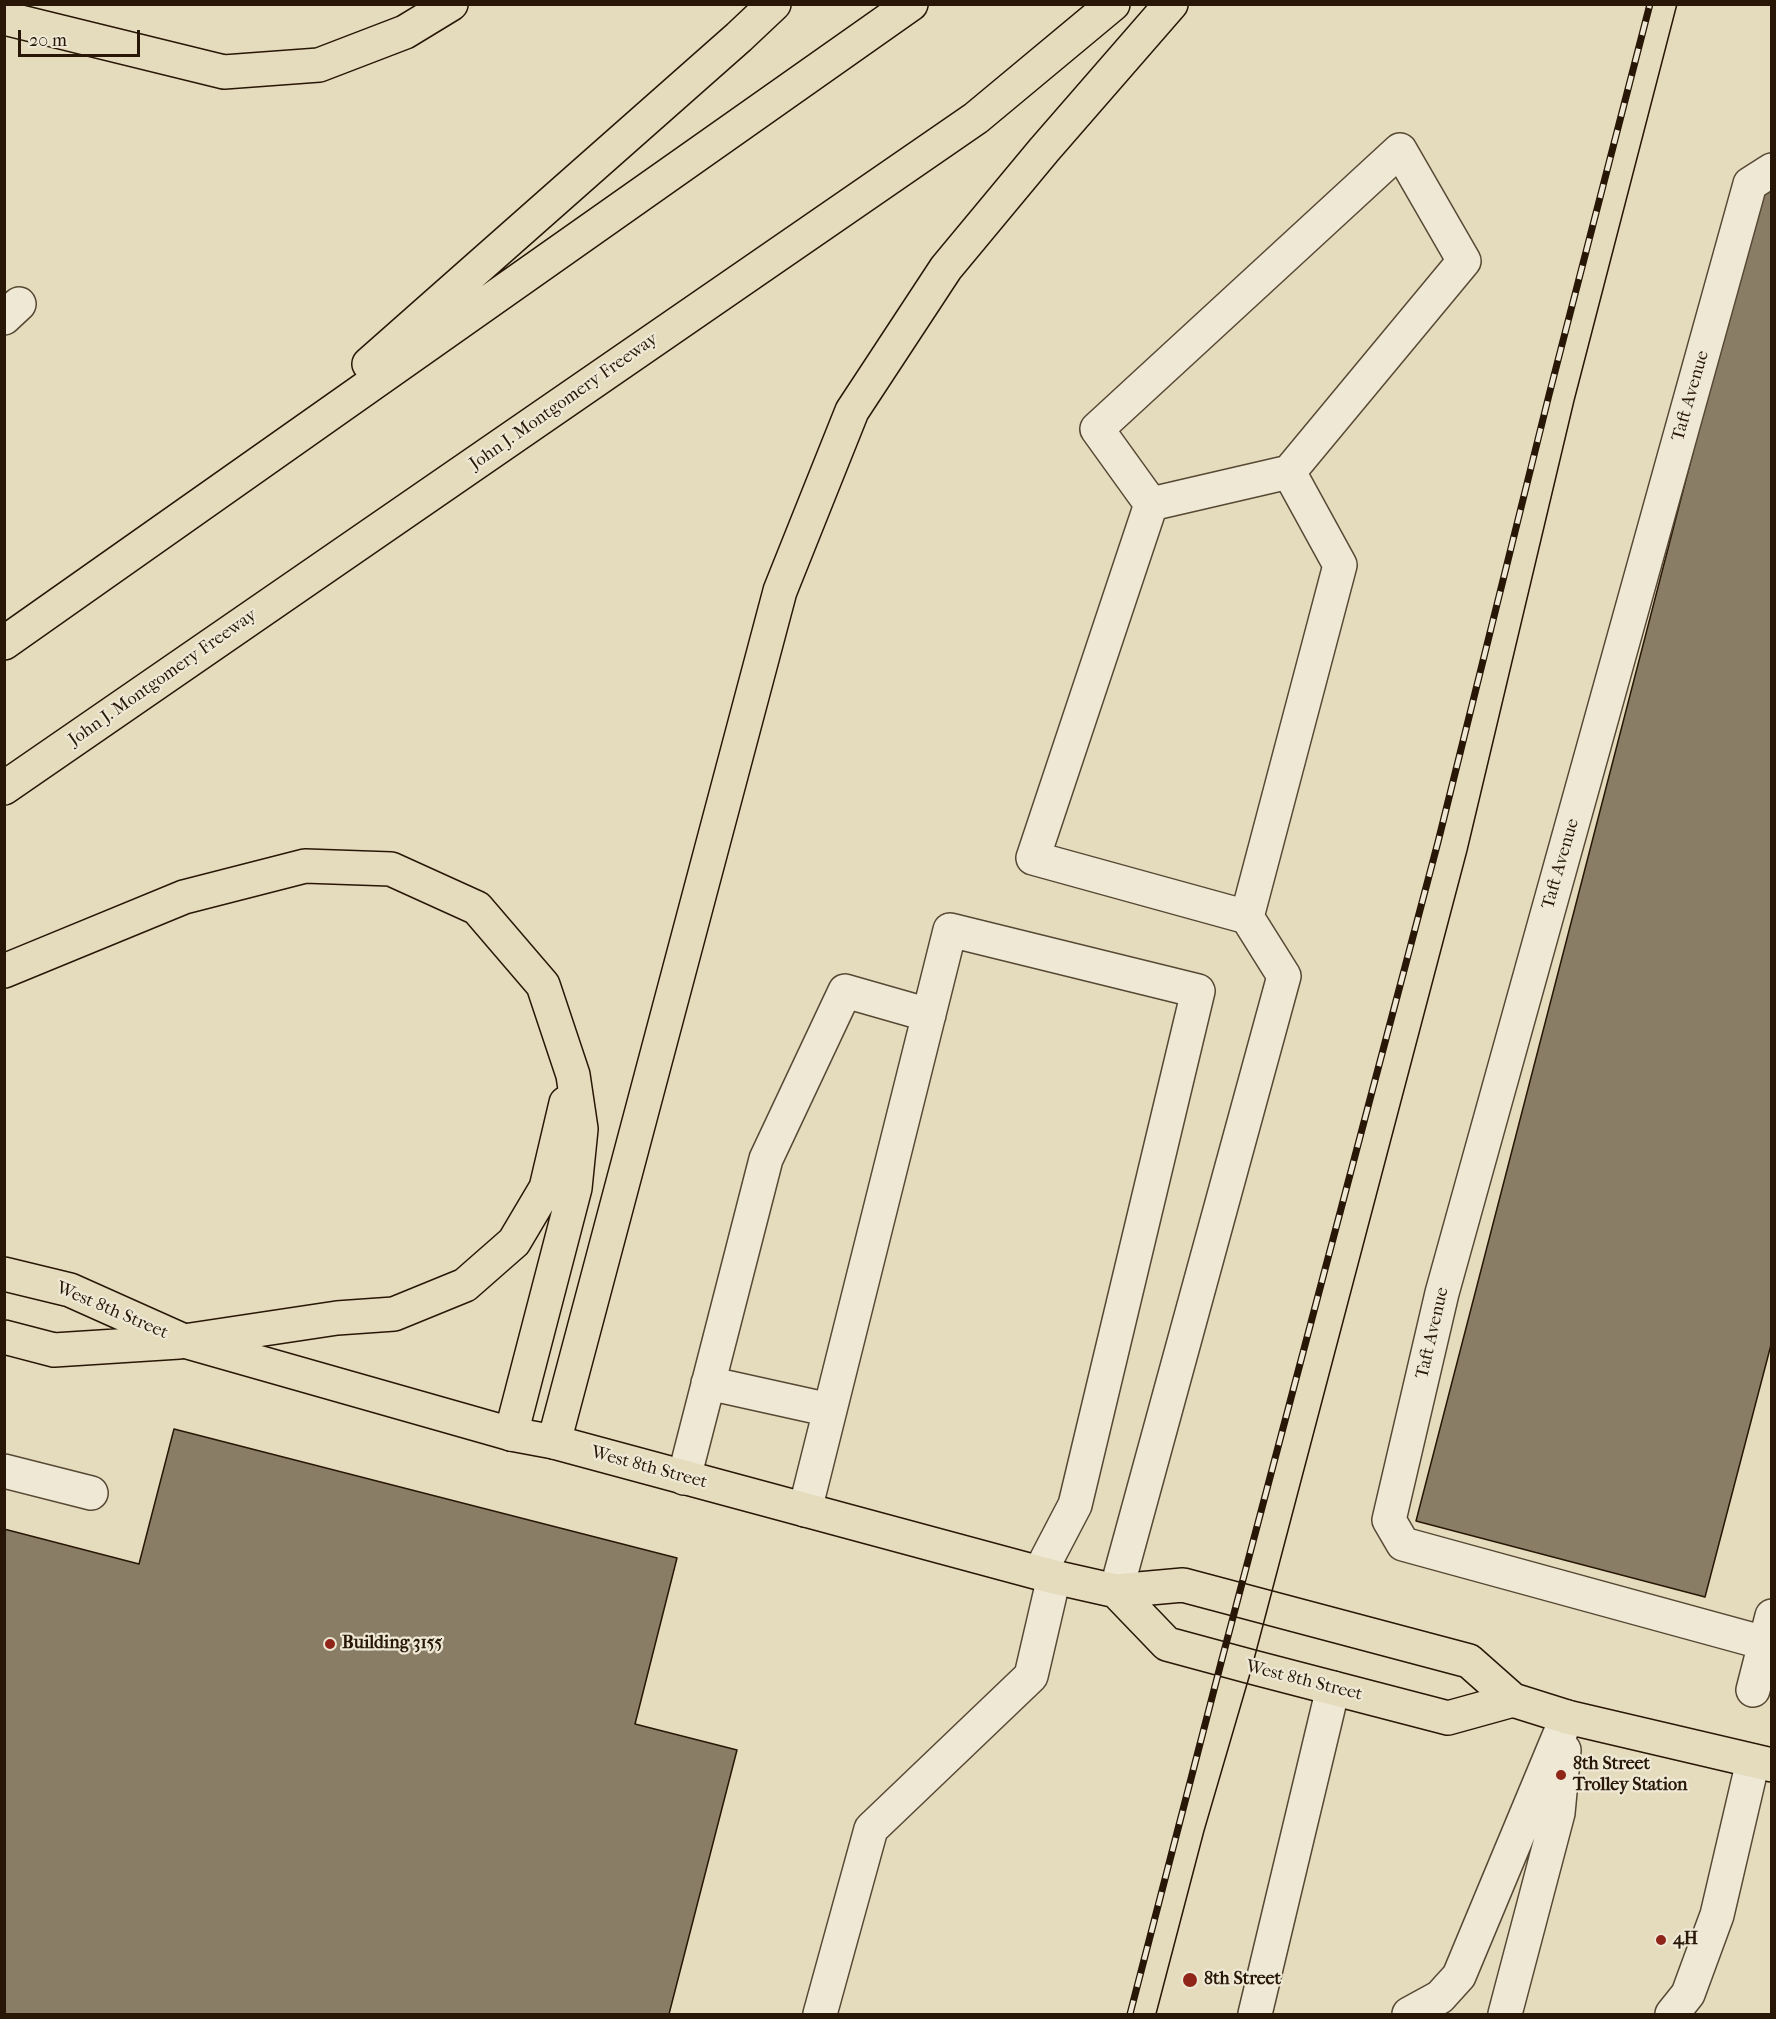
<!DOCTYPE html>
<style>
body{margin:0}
#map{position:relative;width:1776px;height:2019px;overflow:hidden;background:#e5dcbe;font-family:"IM FELL French Canon",serif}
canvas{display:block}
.frame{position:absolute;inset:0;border:6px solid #281706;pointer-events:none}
.scale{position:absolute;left:18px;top:30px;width:122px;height:27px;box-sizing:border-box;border:3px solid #281706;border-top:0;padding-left:8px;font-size:18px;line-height:21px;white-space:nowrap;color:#281706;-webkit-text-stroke:4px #eee8d5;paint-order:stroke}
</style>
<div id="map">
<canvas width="1776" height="2019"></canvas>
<div class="frame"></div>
<div class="scale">20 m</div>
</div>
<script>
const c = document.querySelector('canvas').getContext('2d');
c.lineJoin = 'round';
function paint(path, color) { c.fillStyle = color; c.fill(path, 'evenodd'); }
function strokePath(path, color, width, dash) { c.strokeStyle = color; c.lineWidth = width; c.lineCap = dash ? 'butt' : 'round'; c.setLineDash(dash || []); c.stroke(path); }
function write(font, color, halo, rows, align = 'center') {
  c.font = font + ' "IM FELL French Canon",serif'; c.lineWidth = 4.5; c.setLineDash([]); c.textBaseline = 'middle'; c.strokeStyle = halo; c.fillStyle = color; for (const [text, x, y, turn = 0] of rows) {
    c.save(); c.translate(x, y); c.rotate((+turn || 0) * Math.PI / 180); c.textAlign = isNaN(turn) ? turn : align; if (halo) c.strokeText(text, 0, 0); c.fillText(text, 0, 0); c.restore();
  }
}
const building = new Path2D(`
 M1763,182L1772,184V1341L1705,1597L1416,1521Z
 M174,1429L677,1558L635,1724L737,1750L669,2014H4V1529L139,1564Z`);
const minor = new Path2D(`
 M1772,170L1750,184L1442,1293L1389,1520L1403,1544L1772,1645
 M4,318L19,304
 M1247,917L1340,565L1289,472
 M708,1383L830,1410
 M4,1471L91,1493
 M684,1478L766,1159L845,991L929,1015
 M805,1510L950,930L1198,991L1075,1505L1040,1572
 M1116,1591L1284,976L1247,917L1033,858L1151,504L1097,429L1400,150L1464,261L1289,472L1151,504
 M1753,1690L1772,1616
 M820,2014L871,1829L1031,1676L1054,1577
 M1255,2014L1333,1688
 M1409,2014L1440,1997L1459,1976L1567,1717
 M1505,2014L1558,1813L1564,1750
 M1672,2014L1688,1994L1717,1915L1753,1761`);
const major = new Path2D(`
 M4,1274L70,1290L184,1341L511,1434L554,1442L1054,1577L1116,1591L1183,1585L1469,1661L1513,1700L1567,1717L1772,1765
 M4,1337L54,1350L179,1342
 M1116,1591L1167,1644L1252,1667L1448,1718L1513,1700`);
const highway = new Path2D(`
 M4,18L224,72L319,65L405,32L451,4
 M369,364L739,37L774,4
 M4,643L911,4
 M4,788L976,118L1113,4
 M4,971L184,897L305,866L391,869L477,908L543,985L573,1075L581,1129L575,1188L511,1434
 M184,1341L337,1318L394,1314L465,1285L514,1242L546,1188L566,1103
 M554,1442L780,591L852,411L946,268L1044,150L1171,4`);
const tram = new Path2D(`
 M1156,2014L1204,1831L1252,1667L1467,851L1574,401L1677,4`);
const rail = new Path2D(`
 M1130,2014L1222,1659L1438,842L1549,395L1650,4`);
const markers = [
 [330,1644,6,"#8f2418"],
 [1561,1775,6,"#8f2418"],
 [1661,1940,6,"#8f2418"],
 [1190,1980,8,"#8f2418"]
];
const streetNames = [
 ["Taft Avenue",1691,396,-74],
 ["John J. Montgomery Freeway",564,402,-35],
 ["John J. Montgomery Freeway",163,678,-35],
 ["Taft Avenue",1561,864,-74],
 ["West 8th Street",112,1311,23],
 ["Taft Avenue",1433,1333,-77],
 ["West 8th Street",649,1468,15],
 ["West 8th Street",1304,1681,14]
];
const poiNames = [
 ["Building 3155",342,1644],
 ["8th Street",1573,1765],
 ["Trolley Station",1573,1786],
 ["4H",1673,1940],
 ["8th Street",1204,1980]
];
paint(building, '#8a7d66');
strokePath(building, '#281706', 1.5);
strokePath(minor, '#574834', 36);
strokePath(major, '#281706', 36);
strokePath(highway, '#281706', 36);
strokePath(minor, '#eee8d5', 33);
strokePath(major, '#e5dcbe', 33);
strokePath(highway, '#e5dcbe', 33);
strokePath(tram, '#281706', 1.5);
strokePath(rail, '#281706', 7);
strokePath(rail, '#eee8d5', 4.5, [14]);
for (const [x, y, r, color] of markers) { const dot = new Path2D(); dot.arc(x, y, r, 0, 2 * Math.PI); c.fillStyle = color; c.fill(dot); strokePath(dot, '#eee8d5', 2); }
write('18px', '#281706', '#eee8d5', streetNames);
write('bold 18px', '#281706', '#eee8d5', poiNames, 'left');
</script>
